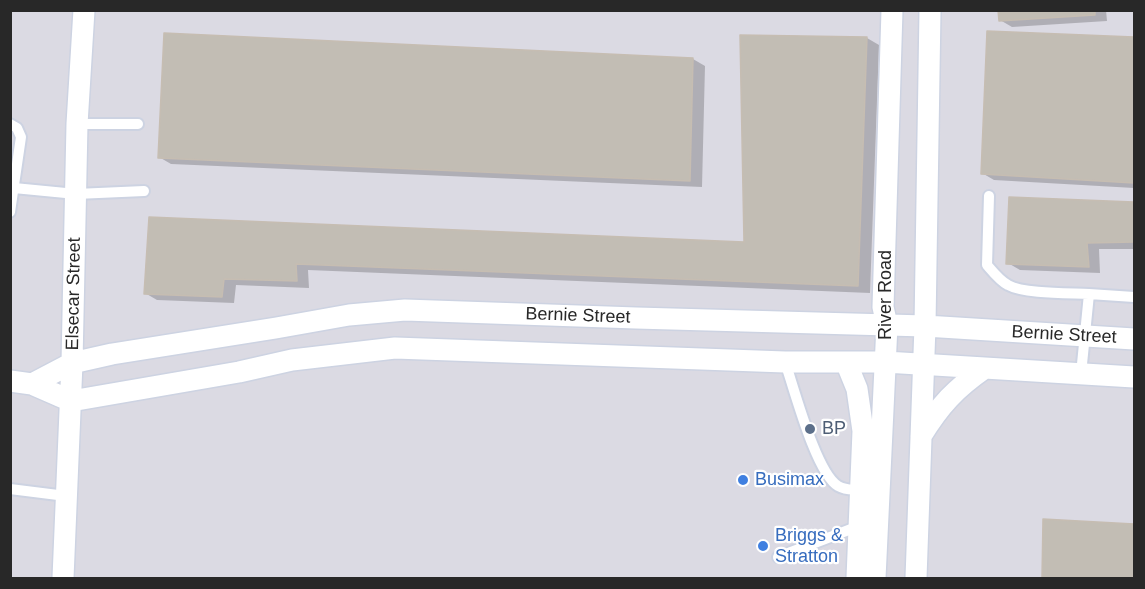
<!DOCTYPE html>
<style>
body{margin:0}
#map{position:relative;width:1145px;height:589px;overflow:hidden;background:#ebe1d8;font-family:Helvetica,sans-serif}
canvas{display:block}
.frame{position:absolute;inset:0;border:12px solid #282828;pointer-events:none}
</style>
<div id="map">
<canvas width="1145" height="589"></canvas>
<div class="frame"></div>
</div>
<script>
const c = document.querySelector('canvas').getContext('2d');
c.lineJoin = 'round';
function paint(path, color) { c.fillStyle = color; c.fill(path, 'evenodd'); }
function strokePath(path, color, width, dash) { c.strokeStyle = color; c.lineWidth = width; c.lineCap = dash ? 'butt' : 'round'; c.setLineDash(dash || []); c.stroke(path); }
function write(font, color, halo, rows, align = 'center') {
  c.font = font + ' Helvetica,sans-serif'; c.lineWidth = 4.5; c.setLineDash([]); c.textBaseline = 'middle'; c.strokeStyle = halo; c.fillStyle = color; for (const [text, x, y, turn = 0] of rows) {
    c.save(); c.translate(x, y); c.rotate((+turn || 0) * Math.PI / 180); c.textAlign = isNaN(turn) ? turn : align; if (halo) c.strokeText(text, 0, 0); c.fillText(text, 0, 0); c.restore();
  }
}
const industrial = new Path2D(`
 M11,11H1134V578H11Z`);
const shadow = new Path2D(`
 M1000,10H1106L1107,21L1012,27L1000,20Z
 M989,33L1134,39V188L994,180L982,173Z
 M867,38L879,45L870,293L308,270L309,288L236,285L234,303L157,300L145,293L150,219L745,244Z
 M693,59L705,66L702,187L171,164L159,157Z
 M1010,198L1134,203V249H1099L1100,273L1020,270L1008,263Z
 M1045,520L1134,526V578H1043Z`);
const building = new Path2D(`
 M998,10H1095V15L999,21Z
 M987,31L1134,37V183L981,174Z
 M164,33L693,58L690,181L158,158Z
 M740,35L867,37L858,286L296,264L297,281L224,279L222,297L144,294L149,217L744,242Z
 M1009,197L1134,202V242L1087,243L1089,267L1006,264Z
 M1043,519L1134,524V578H1042Z`);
const service = new Path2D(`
 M10,124L17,128L21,137L10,212
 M77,124H138
 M14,188L76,194L144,191
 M989,196L987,265C993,272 1000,281 1008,285C1024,294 1069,293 1089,294L1081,374
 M1089,294L1134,297
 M785,362C794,388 816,473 838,486C845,490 853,490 861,489
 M10,489L66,496
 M778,557L859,526`);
const minor = new Path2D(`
 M846,362L857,389L863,431L857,578
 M10,381L32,384L71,401L239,372L292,360L395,348L785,362H885L1134,377
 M32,384L72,363L112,354L276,328L349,315L405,310L636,318L925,326L1134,339
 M921,436C940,405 955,389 985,368
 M63,578L72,363L77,124L84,10
 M875,578L887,325L883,307L892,10
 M916,578L925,326L930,10`);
const markers = [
 [810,429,6,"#5c6f8a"],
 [743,480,6,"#3f7fe0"],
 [763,546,6,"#3f7fe0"]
];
const streetNames = [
 ["Elsecar Street",74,294,-89],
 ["River Road",886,295,-90],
 ["Bernie Street",578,316,2],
 ["Bernie Street",1064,335,3]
];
const serviceNames = [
 ["BP",822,429]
];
const shopNames = [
 ["Busimax",755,480],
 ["Briggs &",775,536],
 ["Stratton",775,557]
];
paint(industrial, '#dbdae3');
paint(shadow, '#0003');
paint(building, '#c2bdb4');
strokePath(building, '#c6bdb2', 1.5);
strokePath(service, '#cdd3e2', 14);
strokePath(minor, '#cdd3e2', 24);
strokePath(service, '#fff', 10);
strokePath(minor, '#fff', 21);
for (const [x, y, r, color] of markers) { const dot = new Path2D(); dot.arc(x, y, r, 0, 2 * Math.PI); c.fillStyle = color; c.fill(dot); strokePath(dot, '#fff', 2); }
write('18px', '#282828', '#fff', streetNames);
write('18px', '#4e5e75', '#fff', serviceNames, 'left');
write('18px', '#366cbe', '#fff', shopNames, 'left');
</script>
